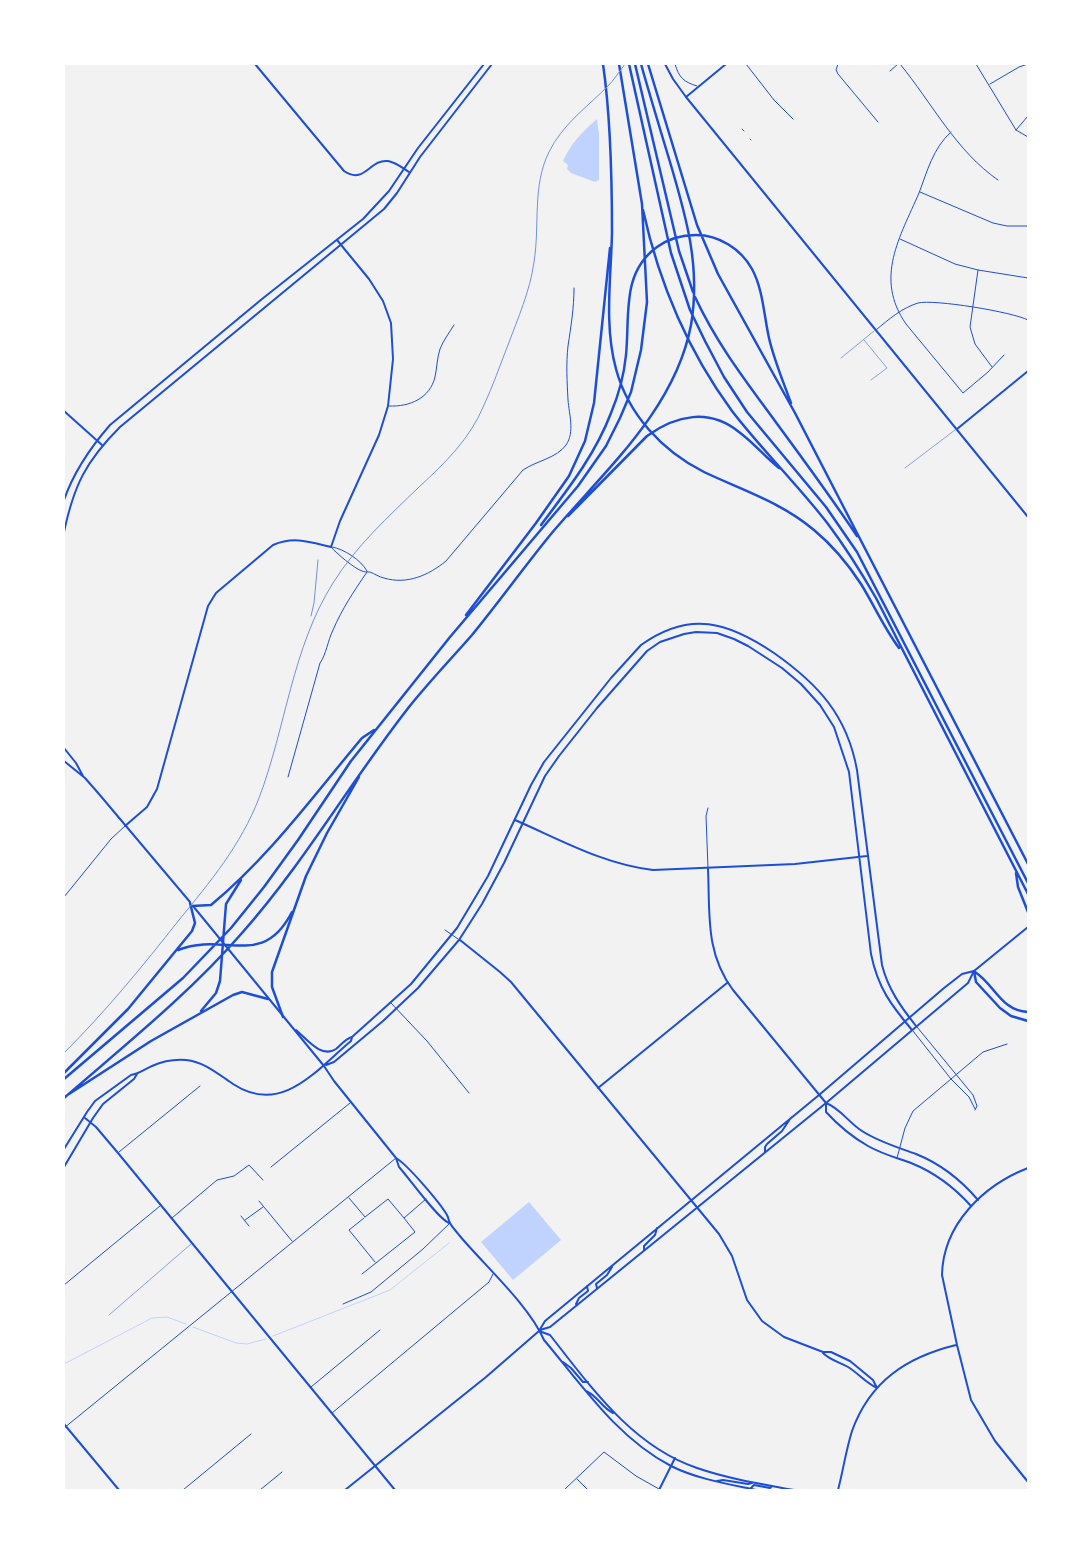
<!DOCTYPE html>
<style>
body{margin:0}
#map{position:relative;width:1092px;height:1554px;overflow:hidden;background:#f2f2f2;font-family:Overpass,sans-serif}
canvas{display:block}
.frame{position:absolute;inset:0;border:65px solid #fff;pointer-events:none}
</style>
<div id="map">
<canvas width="1092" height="1554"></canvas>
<div class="frame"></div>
</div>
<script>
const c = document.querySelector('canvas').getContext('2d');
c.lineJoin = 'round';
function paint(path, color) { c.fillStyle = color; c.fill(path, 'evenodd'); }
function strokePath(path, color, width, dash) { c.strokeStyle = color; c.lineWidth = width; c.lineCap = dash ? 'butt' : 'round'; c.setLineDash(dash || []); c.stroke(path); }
const water = new Path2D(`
 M597,119L599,134V180L595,182L571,173L567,169L568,165L563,161C572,142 581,133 597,119Z
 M529,1202L561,1240L513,1280L481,1242Z`);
const stream = new Path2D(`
 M193,1327L236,1343L247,1344L266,1339
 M273,1336L390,1290L449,1243
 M64,1364L152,1318L167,1317L186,1324`);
const service = new Path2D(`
 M864,340L887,368L871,380
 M841,358L874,331
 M905,468L955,430
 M109,1315L191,1244`);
const minor = new Path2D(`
 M675,64C679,78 684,82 697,86
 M746,64L774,100L793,119
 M838,64L836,70L838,74L878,122
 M900,64C932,103 956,151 998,180
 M976,64L1016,130L1028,137
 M890,71L898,64
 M990,84L1019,67L1028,64
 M742,129L744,131
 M1016,130L1028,116
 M951,132C933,148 927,172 919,193C900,237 874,278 906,324L963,393L988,372L1004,355
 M750,139L751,140
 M920,192L993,223L1007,226H1028
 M900,239L955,264L978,270L1028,278
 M978,270L970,327L975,344L992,367
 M876,330C889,319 902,308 918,303C934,299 1013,312 1028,320
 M389,406C410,407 430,398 435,377C437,368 437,358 440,349C443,341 449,333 454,325
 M331,547C336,553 355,569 362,571C364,572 367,572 370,572C375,574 379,577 384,578C407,585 429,575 446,561L523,470C536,461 557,458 566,445C575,432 569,414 568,400C567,381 566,364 568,346C571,326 574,308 574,288
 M332,547C344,549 361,560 367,571
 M288,777L320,663C326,655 328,640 333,630C342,609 354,591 367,572
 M708,868L706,816L708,808
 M64,897L111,839L125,826
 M445,930L458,939
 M391,1003L427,1041L469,1093
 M917,1027L973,1095L977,1106L975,1110
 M913,1031L951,1079L969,1097L975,1109
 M119,1152L200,1086
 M897,1158L905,1128L913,1111L983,1052L1007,1044
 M271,1167L350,1103
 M349,1198L365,1217L388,1199L404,1218L426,1199
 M259,1201L292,1241
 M241,1216L249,1226
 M172,1218L217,1180L234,1176L249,1165L263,1180
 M364,1218L349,1230L375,1262
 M245,1220L263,1207
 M362,1274L415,1232L404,1218
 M64,1285L160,1206
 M343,1304L371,1292L423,1249L449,1224
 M311,1387L380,1330
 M332,1413L489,1282L493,1274
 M64,1428L396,1158
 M577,1479L588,1490
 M183,1490L251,1434
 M260,1490L282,1472
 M564,1490L604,1452L636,1476L659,1489`);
const tertiary = new Path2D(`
 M255,64L344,171C365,185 369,159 388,161C395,162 403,168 409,172
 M686,97L726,64
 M64,411L102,445
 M957,429L1028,371
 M515,820C561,840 603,864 653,870L795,864L867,856
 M125,826L147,807L157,789L208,606L216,593L273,545C294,536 310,542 331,547L340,521L379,435L388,406L393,359L391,323L383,301L369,279L337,240
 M708,869C710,913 705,953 733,990L826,1103C840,1108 849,1123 862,1131C879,1142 897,1147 916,1154C941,1164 961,1180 978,1200
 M460,940L500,972L511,982L719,1234L732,1256L747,1300L762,1321L784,1337L823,1352H831L850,1361L873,1380L877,1388
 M326,1065L334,1062L383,1021L418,988L459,940L482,904L504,863L545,776L559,756L597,708L647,651L660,642L684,634L696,632L717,633L734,639L748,646L782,668L801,684L820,705L834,727L849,772L871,954C878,988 891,1005 912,1030
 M598,1088L727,983
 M826,1103V1112C838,1125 852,1137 868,1146C882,1154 897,1158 911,1163C936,1173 954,1187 971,1206
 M85,1118L96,1127L118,1153L395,1490
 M64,1149L87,1112L95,1101L131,1075C139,1074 145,1069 152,1066C163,1061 175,1059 186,1060C205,1062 218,1074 233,1084C282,1116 316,1070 351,1041L352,1037L411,984L457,928L488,876L531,785L544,762L611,678L641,645C690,610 728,622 774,653C818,684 847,715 857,770L882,965C888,989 901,1007 916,1026
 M64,1167L93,1118L103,1104L134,1079L137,1074
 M1028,1168C984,1185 943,1224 942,1275L957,1345L971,1400L995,1441L1028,1482
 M823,1353C830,1360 839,1362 848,1367C858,1373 866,1383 877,1388
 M64,1424L119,1490
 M659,1490L675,1458
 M838,1490C843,1471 846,1450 852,1431C870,1381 907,1357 956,1345`);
const secondary = new Path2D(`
 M665,64L673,79L686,97L1028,517
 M64,500C74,471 90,448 110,425L262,299L363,219L389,191L418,148L484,64
 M64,532C74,485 86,461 120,427L384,209L397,193L420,157L492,64
 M64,748L76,763L83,776
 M64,761L85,778L99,794L190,902
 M193,906L324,1066L334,1081L396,1158C408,1165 440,1203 447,1215C449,1219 448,1219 450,1223C452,1227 456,1231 459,1235C484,1265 529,1305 544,1340C582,1385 617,1438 671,1466C697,1479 728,1484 756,1490
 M296,1030C306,1038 321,1059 336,1049C341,1045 345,1039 352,1037
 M765,1152V1147L767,1144L782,1131L790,1119
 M396,1158L399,1167C409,1178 438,1219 449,1223
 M644,1250V1246L655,1235L657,1228
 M597,1288L596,1284L607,1275L612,1267
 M576,1304L579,1298L588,1291L587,1286
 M540,1330L550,1327L826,1103L968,983L974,971L1028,927
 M539,1331L550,1335C591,1387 632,1446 697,1468C729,1479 762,1484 794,1490
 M563,1362L571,1368L583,1382H588
 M586,1391C598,1396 601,1407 613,1413
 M717,1481L723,1480L748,1484L752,1483
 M750,1489L754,1485L770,1488L772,1486
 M345,1490L486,1377L539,1331L545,1321L819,1095L944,988L962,974L974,971`);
const motorway = new Path2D(`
 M603,64C611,119 612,177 612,233C611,278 604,325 616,369C628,414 662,451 704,472C742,490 781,502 814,530C832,545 848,564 861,584C874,605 884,628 899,648
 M629,64L671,253L690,310L705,341L724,377L747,412L826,507L857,552L1028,883
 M635,64L679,251L693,292
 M648,64L697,225L718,274L795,413L1028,864
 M643,210C659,283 688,351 732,411C762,450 798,485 828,524C846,548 861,572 876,598L1028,894
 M695,297C717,344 745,380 775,421C803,459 831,497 857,536
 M568,516L647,436C676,415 709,408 739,432C754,443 765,457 779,468
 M541,525C568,489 595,455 611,413C619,394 624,375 626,355C630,316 621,273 657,247C668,239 682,235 696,235C719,235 741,249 752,269C763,289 764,316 769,338C774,360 783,381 791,403
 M466,615L536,523L569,476L585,441L594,403L610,248
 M1016,873L1018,887L1028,912
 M192,906L211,905C269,857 314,795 362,738L374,730
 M178,950C225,931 262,970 292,912
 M974,971L976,982L1000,1008L1011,1016L1028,1021
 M975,972C995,985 1001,1011 1028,1012
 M201,1011L216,993L220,981L226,904L241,880
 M283,1017L272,987V972L306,876L327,833L359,777
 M64,1073L128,1009L192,931L195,923L190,903
 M64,1079L183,978L231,928L264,887L298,840L351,761L450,637L578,486L606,446L620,418L631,392L641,350L647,302L642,204L619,64
 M69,1094L151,1041L233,995L242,992L268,999
 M64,1098C125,1045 189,994 242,933C304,863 351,781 409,707C429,682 451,659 472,635C499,602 524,567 551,534C604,471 675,410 691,325C701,267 686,216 670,162C660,129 650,96 641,64`);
const rail = new Path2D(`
 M311,616L314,603L318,560
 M64,1053C106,1011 142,967 179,920C210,882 241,845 259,798C286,727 292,648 333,583C356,546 388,517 419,487C445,463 470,439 484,405C493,386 500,365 508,345C518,318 530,291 534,262C540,225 532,186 549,152C562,125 586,108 607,87C614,80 619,72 625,64`);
paint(water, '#bfd3fe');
strokePath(stream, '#bfd3fe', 1);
strokePath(service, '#1d4ed8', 0.5);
strokePath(minor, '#1d4ed8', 1);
strokePath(tertiary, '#1d4ed8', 2);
strokePath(secondary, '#1d4ed8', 2);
strokePath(motorway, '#1d4ed8', 2.5);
strokePath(rail, '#7290e2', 1);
</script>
